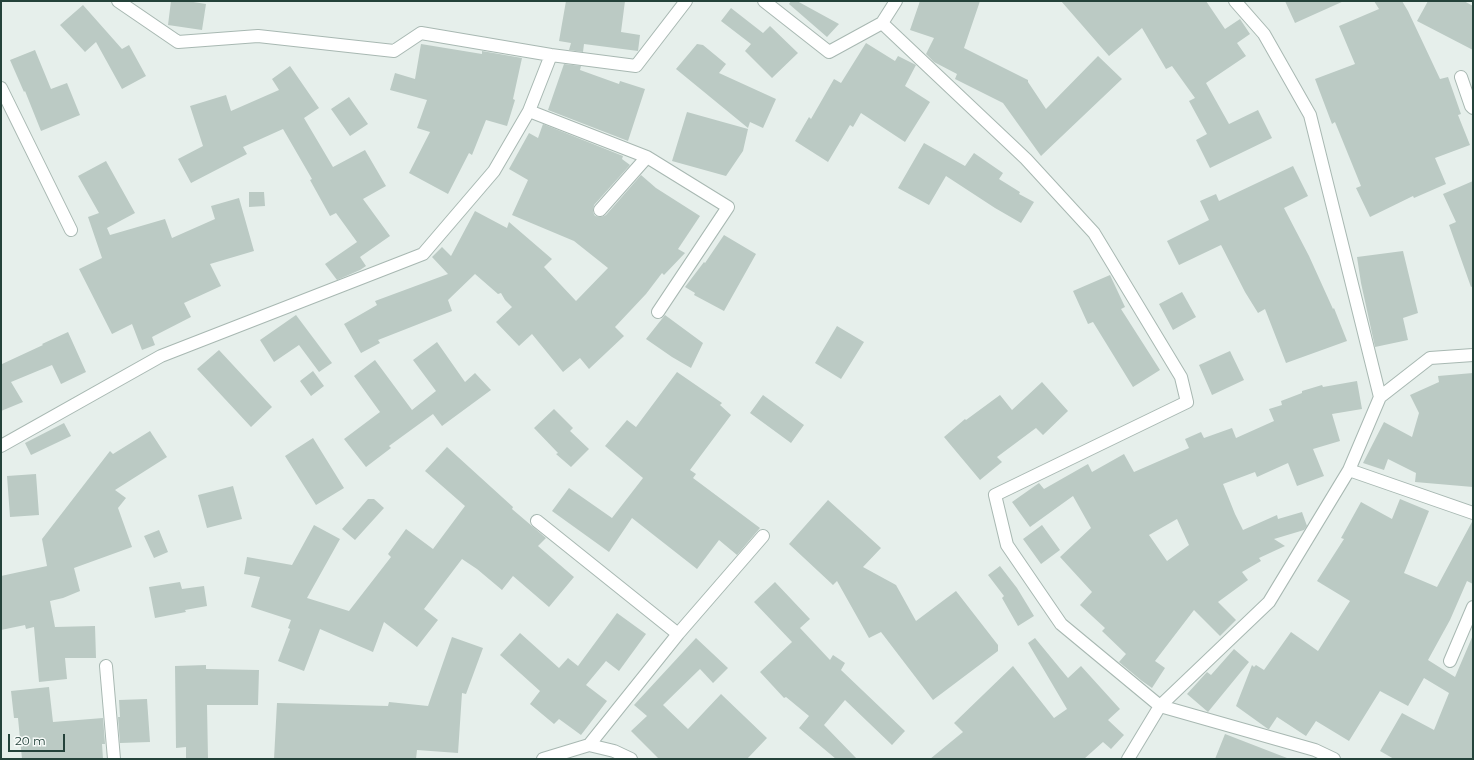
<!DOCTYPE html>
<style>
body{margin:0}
#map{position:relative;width:1474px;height:760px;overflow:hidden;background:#e6efeb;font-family:Montserrat,sans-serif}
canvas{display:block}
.frame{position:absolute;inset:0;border:2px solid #24423a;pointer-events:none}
.scale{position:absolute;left:8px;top:734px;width:57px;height:18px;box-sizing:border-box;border:2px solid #24423a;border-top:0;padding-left:5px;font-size:12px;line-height:14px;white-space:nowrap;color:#24423a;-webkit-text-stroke:3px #f7fbf9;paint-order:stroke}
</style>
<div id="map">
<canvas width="1474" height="760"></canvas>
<div class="frame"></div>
<div class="scale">20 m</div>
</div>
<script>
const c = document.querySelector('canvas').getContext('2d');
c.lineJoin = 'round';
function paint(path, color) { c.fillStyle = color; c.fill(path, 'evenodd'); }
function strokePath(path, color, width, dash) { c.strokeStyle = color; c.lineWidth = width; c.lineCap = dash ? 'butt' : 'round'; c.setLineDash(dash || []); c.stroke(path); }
const building = new Path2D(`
 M171,1H187L206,4L202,30L168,25Z
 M566,1H625L621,32L640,35L638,51L584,44L583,52L569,50L571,43L559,41Z
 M791,1H797L839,24L827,37L789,4Z
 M920,1H980L964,48L1028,80V82L1046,109L1098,56L1122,79L1041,156L1003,103L955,79L957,74L934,62L926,54L934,38L910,30Z
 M1061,1H1206L1225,29L1240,19L1250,34L1237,43L1246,56L1206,83L1229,124L1258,110L1272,138L1210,168L1196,140L1207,134L1189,101L1195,98L1172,66L1166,69L1142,28L1109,56Z
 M1285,1H1344L1295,23Z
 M1374,1H1402L1408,11L1440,79L1448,77L1461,114L1458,115L1470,145L1435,158L1446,184L1414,198L1413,196L1370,217L1356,188L1361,186L1335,122L1332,124L1315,79L1355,64L1339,26L1379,9Z
 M1428,1H1464L1473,6V50L1417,21Z
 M83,5L122,49L129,45L146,76L122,89L96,42L85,52L60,25Z
 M731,8L763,33L770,26L798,53L772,78L745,51L751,44L721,21Z
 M866,43L895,61L898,56L916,65L905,86L930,102L905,142L861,113L853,127L850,125L828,162L795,141L809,117L811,119L834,79L841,83Z
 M421,44L482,54V51L522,58L513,99L515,100L507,126L486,120L472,155L469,153L448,194L409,173L430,132L417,128L427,100L390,90L395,73L415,79Z
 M697,44L703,45L726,64L719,73L776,99L763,128L750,122L748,128L676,69Z
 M35,50L51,89L67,83L80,115L41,131L25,91L24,92L10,60Z
 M564,64L581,66L580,70L619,84L620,81L645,89L628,141L548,110Z
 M290,66L319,108L304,118L333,167L365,150L386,186L363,199L390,236L360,257L366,266L360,270L337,280L325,264L357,242L336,213L330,216L310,180L312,179L283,129L243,147L247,154L191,183L178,159L203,146L190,106L226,95L231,111L279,90L272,79Z
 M349,97L368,124L350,136L331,109Z
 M687,112L748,129L743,151L726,176L672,161Z
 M543,124L623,156L622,159L630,165L594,205L593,212L595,216L602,217L606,215L641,175L656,188L700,216L678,249L685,253L664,275L662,273L646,294L615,327L624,336L589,369L580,358L563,372L532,334L519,346L496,322L512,307L505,300L501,293L498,294L475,274L448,300L452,311L378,340L380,343L361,353L344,324L377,305L375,301L448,274L432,257L442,247L451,256L475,211L507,228L509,222L552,259L544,267L576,301L608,268L574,241L512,215L528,180L509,169L529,133L538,138Z
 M924,143L965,166L974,153L1003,173L999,179L1020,192L1019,194L1034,202L1021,223L995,208L946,176L929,205L898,188Z
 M106,161L135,213L107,228L110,235L165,219L172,238L215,219L211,206L239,198L254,251L210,264L221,286L184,303L191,317L152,337L155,345L142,350L132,324L112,334L79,269L102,258L88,217L99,213L78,176Z
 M1293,166L1308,196L1284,208L1309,256L1333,309L1334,308L1347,341L1286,363L1265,309L1258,313L1245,292L1221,245L1179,265L1167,241L1209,220L1200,201L1216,194L1219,201Z
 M1473,181V286L1471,287L1449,225L1456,222L1443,194Z
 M249,192H264L265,206L249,207Z
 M724,235L756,254L724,311L694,295L695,293L685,287L704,262L705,263Z
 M1403,251L1418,313L1403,318L1408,340L1375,347L1361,283L1357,257Z
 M1110,275L1125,307L1121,309L1160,370L1133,387L1093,322L1088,324L1073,291Z
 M1182,292L1196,317L1173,330L1159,304Z
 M296,315L332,363L319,372L299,345L274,362L260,340Z
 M665,315L703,343L691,368L672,357L646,339Z
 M837,326L864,342L841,379L815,363Z
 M68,332L86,372L61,384L52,365L11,382L23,402L1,411V363L2,364L43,345L42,344Z
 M437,342L465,382L475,373L491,390L442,426L433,414L389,446L391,448L366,467L344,439L380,412L354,376L375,360L412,410L436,391L413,360Z
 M219,350L272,407L251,427L197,369Z
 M1230,351L1244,380L1212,395L1199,365Z
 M313,371L324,386L311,396L300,381Z
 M677,372L722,403L720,405L731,415L690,470L696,474L693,478L760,528L737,555L719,540L697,569L632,518L609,552L552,511L569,488L612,518L643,478L605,446L627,420L636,427Z
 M1473,373V487L1415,482L1416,473L1388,459L1384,470L1363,463L1384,422L1412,437L1419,413L1410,395L1439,382L1438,376Z
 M1357,381L1362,409L1332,414L1340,441L1313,449L1324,476L1297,486L1288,463L1257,477L1255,472L1223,484L1235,514L1243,530L1277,515L1278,519L1302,512L1307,526L1304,530L1274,539L1285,546L1259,558L1261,561L1242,572L1248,580L1218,602L1236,620L1220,636L1194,610L1155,661L1165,668L1152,688L1142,681L1119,662L1126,654L1102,631L1105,628L1080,605L1092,592L1060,557L1091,528L1073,496L1030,527L1012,502L1039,483L1044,489L1088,464L1092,472L1124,454L1134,472L1189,448L1185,439L1201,432L1204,438L1232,428L1236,438L1274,421L1269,409L1282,405L1281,401L1302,393V391L1322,385L1323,387ZM1177,519L1189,545L1167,561L1149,535Z
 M1042,382L1068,411L1043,435L1036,428L997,457L1002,462L980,480L944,437L965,419L966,420L1000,395L1012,410Z
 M763,395L804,425L791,443L750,413Z
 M554,409L573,428L570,431L589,449L571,467L556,454L558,453L534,428Z
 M64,423L71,436L31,455L25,443Z
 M150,431L167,457L115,490L126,498L118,508L132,547L74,568L80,591L63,598L50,601L55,627L95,626L96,658H65L67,679L39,682L34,627L26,629L25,625L1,630V576L47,566L42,539L110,451L113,454Z
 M313,438L344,488L316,505L285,456Z
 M447,447L513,507L512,509L546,538L538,546L574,577L549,607L513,576L502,590L477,569L462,559L424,609L438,620L417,647L384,622L373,652L320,629L304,671L278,661L290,629L288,628L291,620L251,607L260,577L244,574L247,557L292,565L314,525L340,539L307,598L349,611L391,557L388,554L406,529L433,549L465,506L425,471Z
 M36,474L39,515L10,517L7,476Z
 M233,486L242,519L207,528L198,495Z
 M368,499H374L384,508L355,540L342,529Z
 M1400,499L1429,511L1404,573L1437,587L1473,520V584L1467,581L1450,620L1428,660L1455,677L1473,635V759H1394L1380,751L1402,713L1434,730L1449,693L1424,678L1408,706L1380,691L1349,741L1316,721L1306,736L1277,717L1269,729H1268L1236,706L1252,665L1254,667L1256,665L1264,670L1291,632L1318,651L1350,601L1317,581L1344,539L1341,538L1361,502L1392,519Z
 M828,500L881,548L863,567L896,585L916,621L956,591L998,645V651L933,700L881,632L869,638L837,581L833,585L789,544Z
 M1042,525L1060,550L1041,564L1023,539Z
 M159,530L168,552L154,558L144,536Z
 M1000,566L1017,588L1034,616L1018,626L1002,598L1004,596L988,575Z
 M180,582L182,589L204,586L207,606L185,610L186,612L155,618L149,587Z
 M775,582L810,619L800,628L830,660L833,655L845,663L841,670L905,731L892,745L845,700L824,725L857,759H836L799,728L809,716L786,697L784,698L760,672L792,642L754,602Z
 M617,613L646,634L619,671L606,661L586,685L607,701L581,735L559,719L554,724L530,704L540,691L500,655L520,633L559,668L568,658L578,666Z
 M452,637L483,648L466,694L462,693L458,753L417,750L416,759H274L277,703L388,706L389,702L428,706Z
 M696,638L728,668L713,683L700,669L663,705L688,729L721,694L767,738L747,759H659L631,731L647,716L634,705Z
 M1035,638L1068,678L1081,666L1120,709L1108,720L1124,735L1111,749L1103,742L1084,759H930L963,732L954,723L1013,666L1054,718L1067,709L1028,643Z
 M1234,649L1249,662L1208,712L1187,694L1207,672L1211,675Z
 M206,665V669L259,670L258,705H207L208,759H186V747L176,748L175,666Z
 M49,687L53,722L103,718L105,744H102L103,759H22L18,718H14L11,691Z
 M147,699L150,742L120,743L118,717H120L119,700Z
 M1225,734L1287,758L1286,759H1215Z`);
const minor = new Path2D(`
 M118,1L178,42L258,36L394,51L421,33L551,55L636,66L686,1
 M764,1L829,52L882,23L896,1
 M1235,1L1264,34L1310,115L1380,397
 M882,23L1026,159L1094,233L1181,377L1187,402L995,495L1007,545L1061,624L1160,706L1269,602L1349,470L1380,397L1430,358L1473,355
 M1461,77L1471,106L1473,108
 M1,88L71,230
 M529,111L647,157L728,207L658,312
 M600,210L647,157
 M1,446L161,356L423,254L494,171L529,111L551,55
 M1349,470L1473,513
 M537,521L678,634
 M1450,661L1473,607
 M106,666L114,759
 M589,745L678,634L763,536
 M543,759L589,745L614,751L631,759
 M1128,759L1160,706L1315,750L1334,759`);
paint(building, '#bbcac4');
strokePath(minor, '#a8b8b2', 14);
strokePath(minor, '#fff', 12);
</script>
